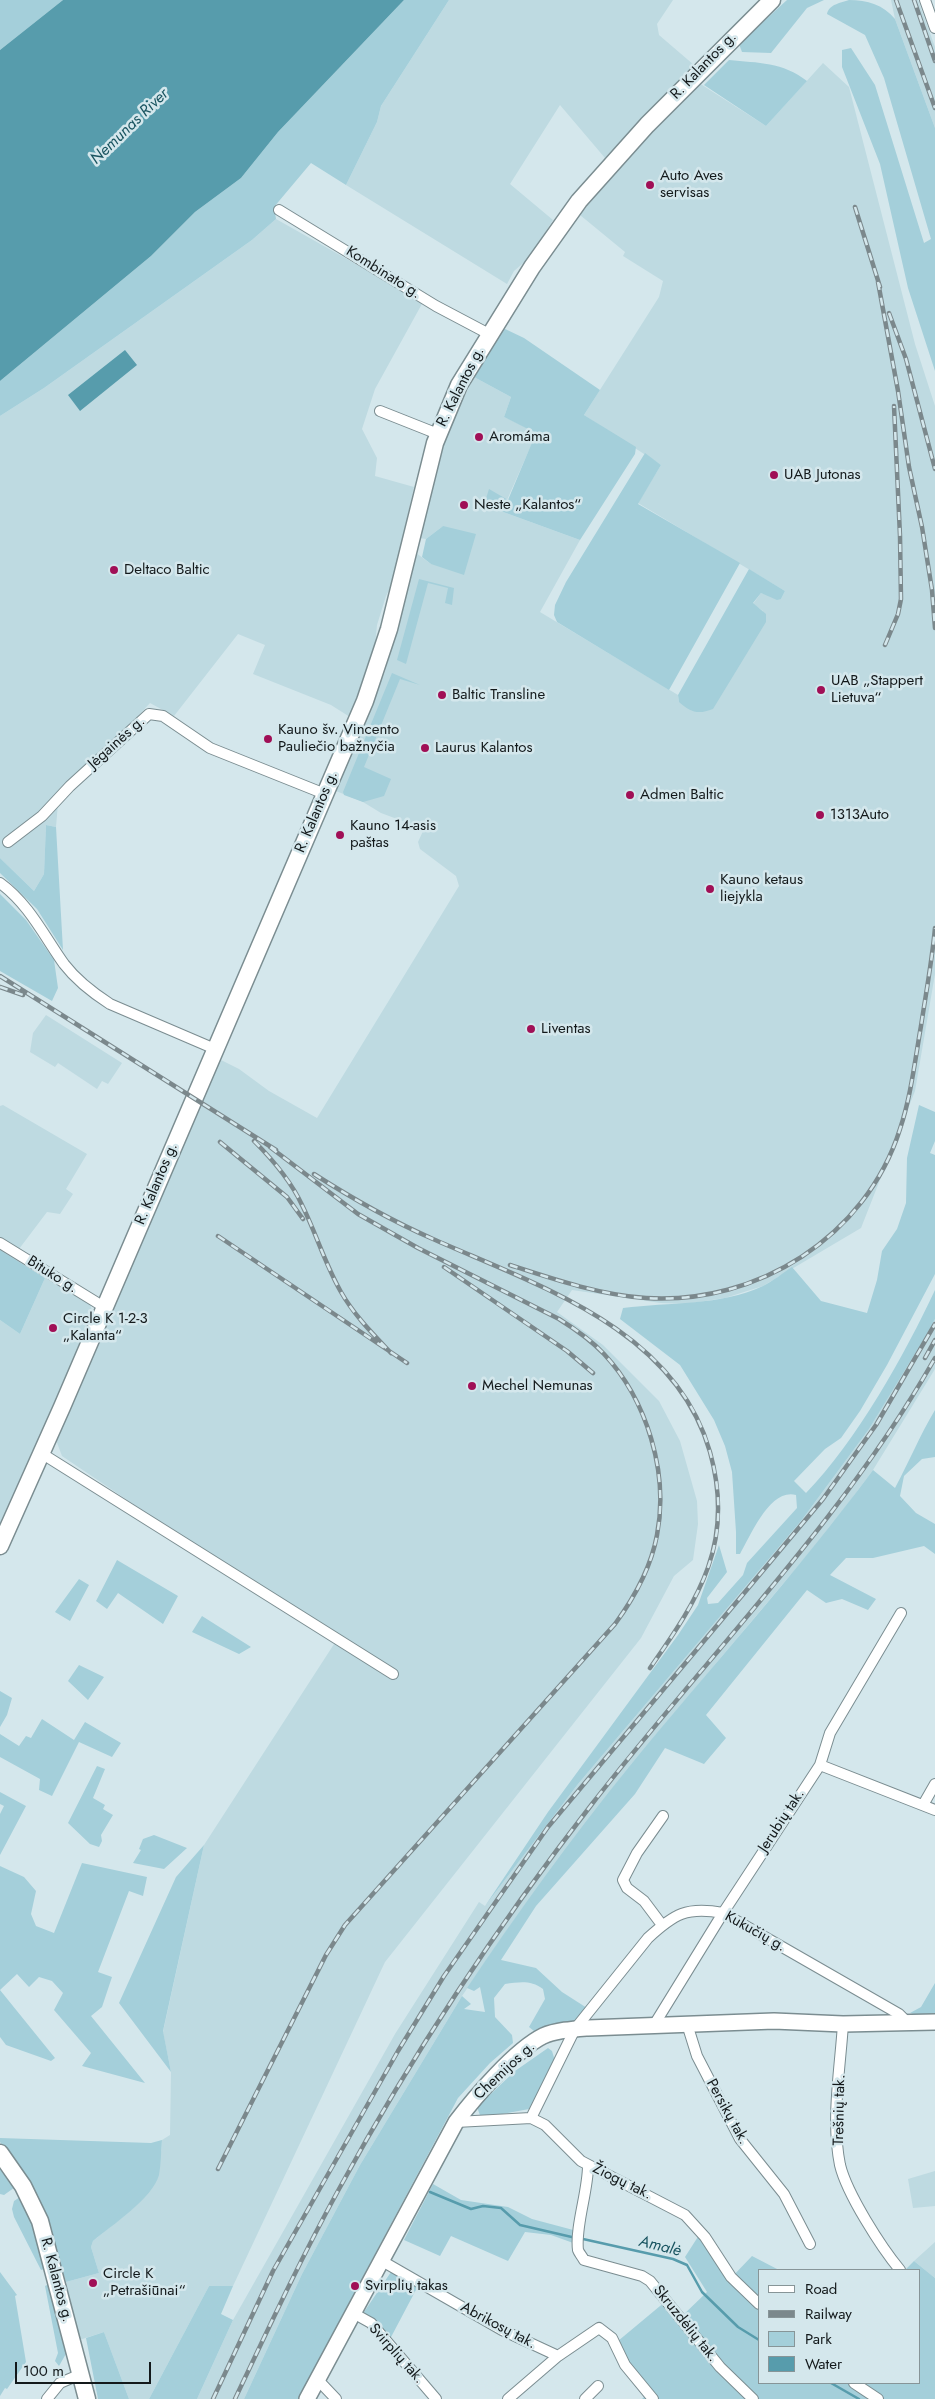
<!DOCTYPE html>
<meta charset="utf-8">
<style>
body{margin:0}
#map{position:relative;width:935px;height:2399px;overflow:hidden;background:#d4e7ec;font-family:Jost,sans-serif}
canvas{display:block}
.legend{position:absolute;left:758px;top:2269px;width:162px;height:115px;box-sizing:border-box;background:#d4e7ec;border:1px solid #879598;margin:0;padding:6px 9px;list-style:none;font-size:15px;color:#13191b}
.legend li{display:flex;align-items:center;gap:10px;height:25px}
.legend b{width:25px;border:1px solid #879598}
.scale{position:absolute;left:15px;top:2362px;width:136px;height:22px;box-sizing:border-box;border:2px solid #13191b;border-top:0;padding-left:6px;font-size:15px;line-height:18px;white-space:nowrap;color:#13191b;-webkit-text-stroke:4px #d4e7ec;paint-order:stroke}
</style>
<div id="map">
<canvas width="935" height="2399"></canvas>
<ul class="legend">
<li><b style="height:6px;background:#fff"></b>Road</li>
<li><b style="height:6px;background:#7b888c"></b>Railway</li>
<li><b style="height:14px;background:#a4cfda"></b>Park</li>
<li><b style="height:14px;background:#579cac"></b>Water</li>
</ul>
<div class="scale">100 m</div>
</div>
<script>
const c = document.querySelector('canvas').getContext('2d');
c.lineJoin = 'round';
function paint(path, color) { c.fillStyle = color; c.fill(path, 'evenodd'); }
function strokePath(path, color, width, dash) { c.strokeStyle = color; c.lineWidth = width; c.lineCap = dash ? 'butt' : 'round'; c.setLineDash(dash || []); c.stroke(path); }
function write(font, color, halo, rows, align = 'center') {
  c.font = font + ' Jost,sans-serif'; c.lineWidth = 5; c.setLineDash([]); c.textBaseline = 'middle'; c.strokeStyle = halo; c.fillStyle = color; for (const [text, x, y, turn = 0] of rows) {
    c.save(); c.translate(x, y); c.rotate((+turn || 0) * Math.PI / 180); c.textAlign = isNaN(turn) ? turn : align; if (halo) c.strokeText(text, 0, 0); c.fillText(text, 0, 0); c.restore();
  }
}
const built = new Path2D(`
 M449,0H673L657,24L659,35L694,65L605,158L560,105L510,184L553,220L529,258L514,271L507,284L346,185L377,122L381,106Z
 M891,0H918L935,47V128L895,19Z
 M823,63L849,87L915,344L935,406V974L915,1091L861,1228L763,1286L725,1298L685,1304L661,1303L572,1290L557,1312L603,1345L659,1401L680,1441L697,1501L698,1524L693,1560L674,1576L641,1638L385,1962L233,2286H209L149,2399H129L104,2332L79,2340L66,2282L99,2273L91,2247L93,2241L133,2208L161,2154L162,2140L170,2135L171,2072L163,2032L204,1845L336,1641L62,1456L56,1440L219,1059L239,1069L269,1091L317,1118L459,886L456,876L420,849L418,842L424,829L381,813L363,802L336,791L385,672L416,553L431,564L443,526L426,539L419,538L448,430L474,377L511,397L504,417L537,432L507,500L484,505L580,540L540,612L678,695L679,702L763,611L753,604L761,593L781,599L785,591L638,503L661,465L584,415L659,297L663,281L623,256L625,252L580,215L627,157L699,83L766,126Z
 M276,219L423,302L375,389L362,429L377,458L375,476L414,487L392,584L386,596L377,625L375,646L361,691L350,717L331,705L253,674L265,645L238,634L174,716L150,703L58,803L56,827L46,825L44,874L34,891L0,858V416L44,388L252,240Z
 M46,1015L122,1063L108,1084L102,1081L97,1089L58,1063L55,1067L30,1052L33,1033Z
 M3,1105L87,1154L66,1189L73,1194L60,1214L47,1212L13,1257L0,1250V1106Z
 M45,1278L90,1304L93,1313L0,1527V1320L20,1334Z
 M935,1319V1369L873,1470L830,1528L628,1768L517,1916L462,1996L360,2165L302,2274L244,2399H197L233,2320L322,2163L395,2034L479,1902L485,1906L578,1784L801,1521L869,1429Z
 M935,2171V2206L913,2208L908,2179Z
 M935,2242V2278L914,2261Z`);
const green = new Path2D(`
 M0,0H63L0,50Z
 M404,0H449L381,106L377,122L346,185L311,163L274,207L276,219L252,240L44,388L0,416V381L151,256L195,212L241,178L278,132Z
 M787,0H824L807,8L771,53L742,52L739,44Z
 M849,0C867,0 884,5 895,19L935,128V371L908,288L880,164L842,67V50L851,48L875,85L924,243L931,239L884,78L865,35L827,14C829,4 841,3 849,0Z
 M729,60C758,63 783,62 807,81L766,126L704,85Z
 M503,328L524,338L600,390L584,415L636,447L635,454L580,540L484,505L489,489L508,500L536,433L504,417L511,397L474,377Z
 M645,453L661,465L638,504L740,563L669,690L557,622L554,615L555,605L566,582Z
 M443,526L476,534L464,575L431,564L422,557L426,539Z
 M749,569L785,591L781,599L777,600L761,593L753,603L766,614V622L713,709C698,715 690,712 679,702L678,695Z
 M419,579L454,588L452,605L445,603L448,588L428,583L406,664L397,660Z
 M392,673L420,685L400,679L364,767L391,779L384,796L363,802L344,795L343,792Z
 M46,825L56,827L63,950L37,909L0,873V858L34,891L44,874Z
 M0,894L26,920L54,960L58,988L52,1001L0,971Z
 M919,1105L935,1112V1141L930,1153L935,1155V1274L887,1365L860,1411L841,1438L825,1449L794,1481L806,1493C856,1442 905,1354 935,1290V1319L930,1329L869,1429L801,1521L578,1784L485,1906L548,1812L678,1635L698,1605L719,1545L727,1572L707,1598L708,1604L718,1603L743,1575L747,1563L797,1508L796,1495C770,1488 751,1535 740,1554H736V1532L732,1472L725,1446L714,1420L680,1365L620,1319L623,1308C670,1302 720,1306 763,1286C773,1281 783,1273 792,1267L821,1301L867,1313L877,1280L882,1251L897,1229L906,1203L907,1158Z
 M0,1250L45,1278L20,1334L0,1320Z
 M935,1410V1457L922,1459L904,1476L900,1496L916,1513L935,1524V1554L924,1546L873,1558H846L830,1575L876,1599L868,1610L842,1599L826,1603L807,1590L706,1715L726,1738L704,1764L665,1748L635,1794L536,1906L501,1960L536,1968L562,1992L587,2008L575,2023L534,2031L529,2027L545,1999L543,1989C531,1980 520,1982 505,1984L494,1998L495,2017L512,2035L513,2043L490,2063L458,2098L298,2399H244L302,2274L360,2165L462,1996L471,2004L464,2009L485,2012L480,1987L474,1991L467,1988C517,1913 571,1839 628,1768C709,1669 796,1574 873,1470L895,1488C909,1462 920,1435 935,1410Z
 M117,1560L178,1596L163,1624L118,1593L107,1609L96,1601Z
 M79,1579L89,1585L70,1621L55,1612Z
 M202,1616L251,1647L239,1654L192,1632Z
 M79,1665L104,1677L88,1700L68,1681Z
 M0,1691L12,1698L7,1715L0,1727Z
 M42,1719L74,1740L85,1722L121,1743L112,1757L79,1742L52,1796L39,1790L40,1779L0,1757V1734L19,1746L26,1736L31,1738Z
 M97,1766L105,1769L93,1798L105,1805L103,1809L113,1815L101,1835L102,1841L99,1847L90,1844L68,1823Z
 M0,1792L26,1806L0,1855V1814L4,1806L0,1804Z
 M154,1835L187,1848L164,1869L133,1863L141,1850L139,1849L143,1839Z
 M204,1845L163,2031L171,2072L119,2003L176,1877Z
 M82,1863L147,1877L143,1896L129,1891L98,1972L112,1977L102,2007L91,2016L145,2083L82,2066L91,2053L54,2010L63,1993L52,1981L39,1977L29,1987L17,1974L0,1990L55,2058L51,2061L6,2045L0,2037V1866L24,1877L36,1891L31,1914L36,1926L54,1933Z
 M935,1983V2013L921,2016L910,2013L921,2007Z
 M548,2048L552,2051L555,2061L529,2109L481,2118L477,2107L515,2071Z
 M0,2138L151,2143L162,2140C161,2151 161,2164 159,2175C153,2198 111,2226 93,2241L91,2247L99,2273L66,2282L46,2215L32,2185L0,2142Z
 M0,2162L18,2185L4,2195L0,2194Z
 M433,2184L461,2200L508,2207L532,2219L577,2231L576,2244L551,2235L525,2232L508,2261L451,2236L440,2256L404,2240Z
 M23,2195L45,2269L41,2270L14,2217L12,2209L14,2201Z
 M701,2232L732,2277L752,2256L779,2270H759V2383H919V2270H905L914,2261L935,2278V2399H642L648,2393L625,2365L618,2341L666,2301L680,2318L707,2292L685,2257Z
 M0,2272L17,2295L15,2296L26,2362L7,2389L5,2388L0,2396Z
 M391,2272L418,2286L390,2339L362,2315Z
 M49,2284L67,2352L59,2366L55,2361L58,2353L45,2286Z
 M209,2286H233L221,2314L233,2320L197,2399H149Z
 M104,2332L129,2399H98L86,2338Z`);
const water = new Path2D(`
 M63,0H404L278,132L241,178L195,212L151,256L0,381V50Z
 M125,350L137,365L80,411L68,395Z`);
const stream = new Path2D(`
 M430,2192L471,2209L483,2206L501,2208L520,2225L576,2238
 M583,2239L673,2259L687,2265L702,2292L738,2327L759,2340
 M831,2383L859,2399`);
const minor = new Path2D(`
 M925,0L935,28
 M279,210L436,306L489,334
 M380,411L438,434
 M8,842L42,816L70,786L149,714L163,716L210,748L325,794
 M0,883C29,904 44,936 64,964C77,981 93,993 110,1004L215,1049
 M0,1243L104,1307
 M41,1453L393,1674
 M820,1765L935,1810
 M923,1805L935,1784
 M662,1925L644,1901L627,1888L623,1880L637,1853L663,1816
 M687,2024L697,2056L740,2139L784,2194L810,2244
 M843,2024C840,2070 831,2120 840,2165C847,2194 881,2247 900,2270
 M654,2025L723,1913L820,1765L830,1733L901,1613
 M531,2118L575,2029L648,1938C674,1914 687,1906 723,1913L899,2014L904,2019L903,2024
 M456,2122L531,2118L545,2125L581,2161L685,2215L705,2237L731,2277L759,2304
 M588,2166C588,2191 575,2227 578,2250C579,2253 582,2256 584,2260L642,2276L650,2281L720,2367L753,2399
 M382,2261L502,2330L558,2356L599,2328L612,2338L625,2365L653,2399
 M353,2313L371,2323L436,2399
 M317,2379L336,2399
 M854,2383L878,2399
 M47,2399L60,2383L81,2374
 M508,2399L558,2356
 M585,2399L598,2386`);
const secondary = new Path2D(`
 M307,2399L456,2122C475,2097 515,2050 543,2036C557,2030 574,2029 588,2028L774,2021L843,2024L935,2022`);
const primary = new Path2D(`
 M0,1546L62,1407L365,701L389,629L435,443L459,385L532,267L579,201L647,125L772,0
 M0,2153L23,2186L40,2221L87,2399`);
const rail = new Path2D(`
 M896,0L935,108
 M914,0L935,61
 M855,207L880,287
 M878,282L898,391L909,467L922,527L932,590L935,628
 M889,313L906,359L935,469
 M885,645L898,614L901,599L900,536L894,406
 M0,976L276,1150
 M0,987L23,995
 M254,1141C272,1159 291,1181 302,1205C316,1233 325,1264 341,1292C354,1315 373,1334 391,1353
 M220,1142L287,1197L303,1219
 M314,1174C353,1199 392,1221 433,1239C539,1286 675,1329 710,1452C735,1542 700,1597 650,1668
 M218,1236L407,1363
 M510,1265C553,1279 600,1295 646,1298C757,1305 866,1237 900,1129C911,1096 915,1060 921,1026C926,993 932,961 935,928
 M444,1267L567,1351L593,1373
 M925,1358L935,1340
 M218,2169L326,1955L345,1925L615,1624C634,1598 651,1568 657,1535C669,1473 647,1400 604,1354C591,1340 575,1329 559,1319L418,1248L358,1214L270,1147
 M213,2399L273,2271L398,2051L444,1976L548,1827L823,1499L876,1425L935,1324
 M235,2399C268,2329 301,2258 339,2189C412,2055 498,1925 592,1804C707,1656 842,1522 935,1358`);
const markers = [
 [650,185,5,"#a00f56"],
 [479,437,5,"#a00f56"],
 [774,475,5,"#a00f56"],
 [464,505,5,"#a00f56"],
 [114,570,5,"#a00f56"],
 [821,690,5,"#a00f56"],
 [442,695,5,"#a00f56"],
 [268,739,5,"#a00f56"],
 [425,748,5,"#a00f56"],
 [630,795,5,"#a00f56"],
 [820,815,5,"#a00f56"],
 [340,835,5,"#a00f56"],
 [710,889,5,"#a00f56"],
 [531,1029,5,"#a00f56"],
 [53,1328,5,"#a00f56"],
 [472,1386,5,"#a00f56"],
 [93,2283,5,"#a00f56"],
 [355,2286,5,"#a00f56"]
];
const streetNames = [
 ["R. Kalantos g.",704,66,-46],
 ["Kombinato g.",383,273,32],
 ["R. Kalantos g.",461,387,-63],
 ["Jėgainės g.",117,743,-42],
 ["R. Kalantos g.",317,812,-67],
 ["R. Kalantos g.",157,1184,-67],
 ["Bituko g.",52,1275,32],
 ["Jerubių tak.",782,1821,-57],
 ["Kukučių g.",755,1932,29],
 ["Chemijos g.",505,2071,-43],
 ["Trešnių tak.",840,2110,-89],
 ["Persikų tak.",727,2112,61],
 ["Žiogų tak.",622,2182,26],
 ["R. Kalantos g.",56,2280,75],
 ["Skruzdėlių tak.",685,2324,51],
 ["Abrikosų tak.",498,2326,28],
 ["Svirplių tak.",396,2354,48]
];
const poiNames = [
 ["Auto Aves",660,176],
 ["servisas",660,193],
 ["Aromáma",489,437],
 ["UAB Jutonas",784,475],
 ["Neste „Kalantos“",474,505],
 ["Deltaco Baltic",124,570],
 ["UAB „Stappert",831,681],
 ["Lietuva“",831,698],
 ["Baltic Transline",452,695],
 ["Kauno šv. Vincento",278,730],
 ["Pauliečio bažnyčia",278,747],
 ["Laurus Kalantos",435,748],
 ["Admen Baltic",640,795],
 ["1313Auto",830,815],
 ["Kauno 14-asis",350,826],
 ["paštas",350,843],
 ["Kauno ketaus",720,880],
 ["liejykla",720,897],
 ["Liventas",541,1029],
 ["Circle K 1-2-3",63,1319],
 ["„Kalanta“",63,1336],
 ["Mechel Nemunas",482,1386],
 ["Circle K",103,2274],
 ["„Petrašiūnai“",103,2291],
 ["Svirplių takas",365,2286]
];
const waterNames = [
 ["Nemunas River",130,127,-44],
 ["Amalė",660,2247,14]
];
paint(built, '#bedae1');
paint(green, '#a4cfda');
paint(water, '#579cac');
strokePath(stream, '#579cac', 2.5);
strokePath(minor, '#7b8d91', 12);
strokePath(secondary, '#7b8d91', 18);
strokePath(primary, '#7b8d91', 19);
strokePath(minor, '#fff', 10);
strokePath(secondary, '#fff', 15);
strokePath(primary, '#fff', 16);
strokePath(rail, '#7b888c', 4.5);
strokePath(rail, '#d4e7ec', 2.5, [8]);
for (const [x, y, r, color] of markers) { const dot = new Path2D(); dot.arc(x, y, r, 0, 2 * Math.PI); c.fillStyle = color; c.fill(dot); strokePath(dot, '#d4e7ec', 2); }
write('15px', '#13191b', '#d4e7ec', streetNames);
write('15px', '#13191b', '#d4e7ec', poiNames, 'left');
write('italic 16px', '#195460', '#d4e7ec', waterNames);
</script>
